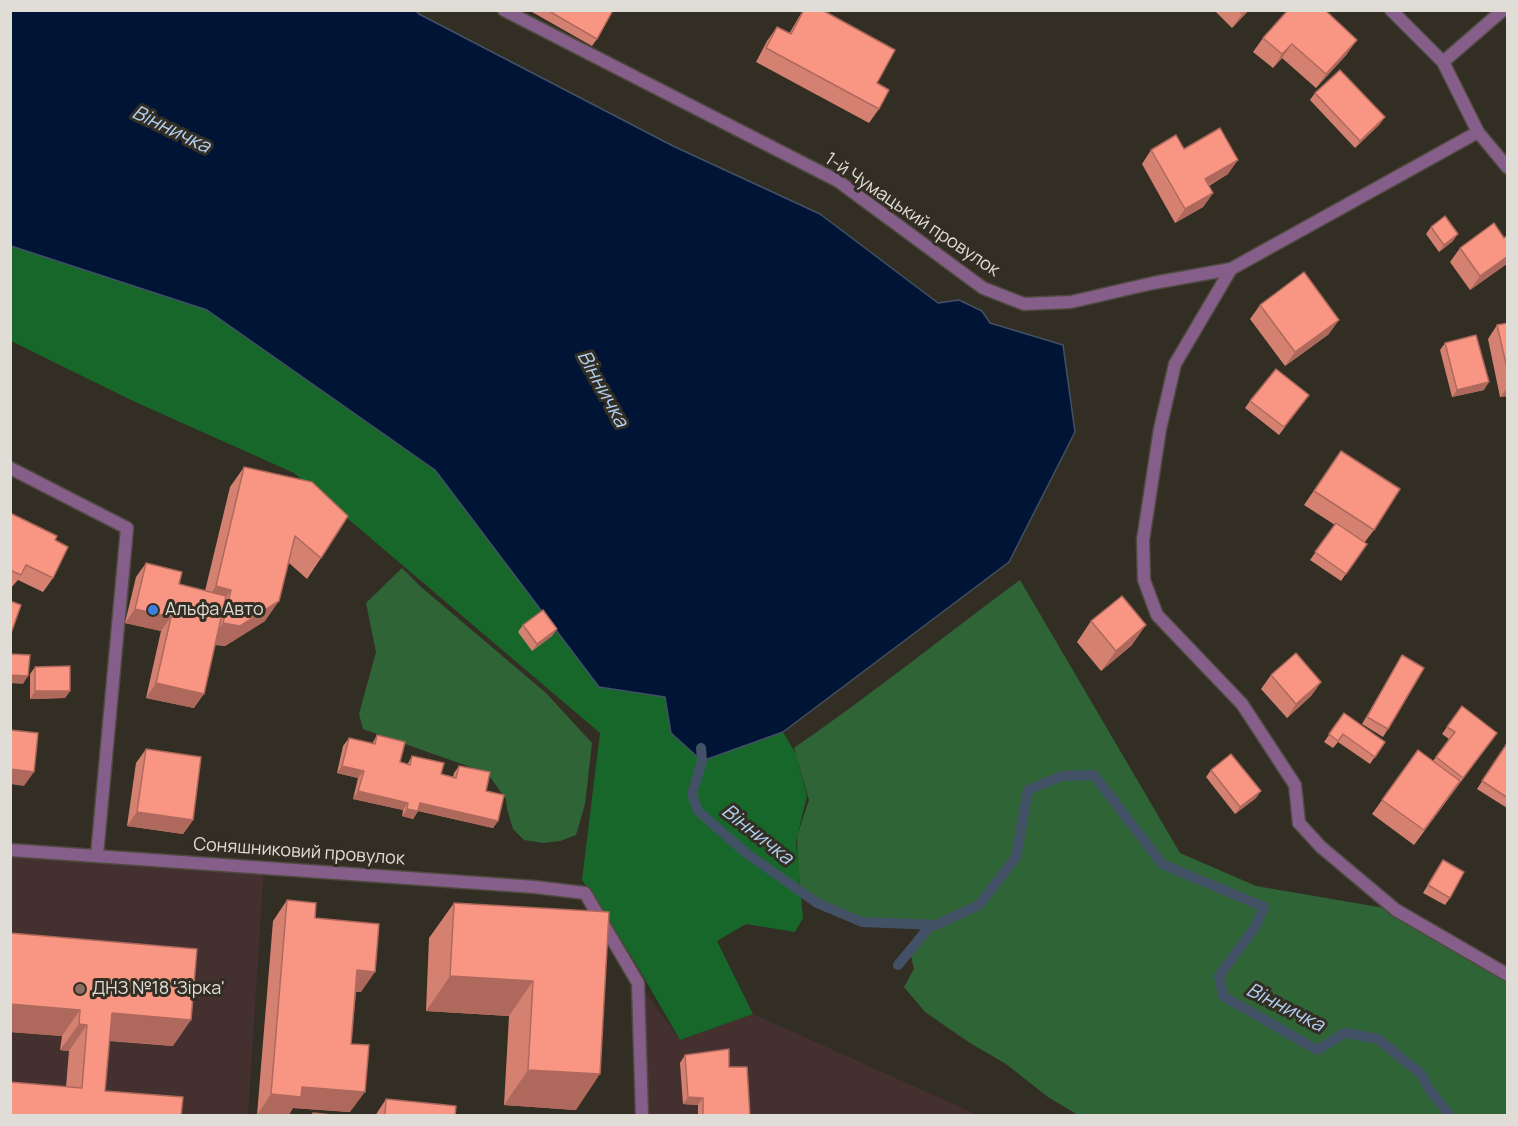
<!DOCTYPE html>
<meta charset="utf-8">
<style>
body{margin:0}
#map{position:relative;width:1518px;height:1126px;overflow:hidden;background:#332e23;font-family:Manrope,sans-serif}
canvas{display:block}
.frame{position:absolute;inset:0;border:12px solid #e0ddd6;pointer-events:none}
</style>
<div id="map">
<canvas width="1518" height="1126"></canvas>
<div class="frame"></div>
</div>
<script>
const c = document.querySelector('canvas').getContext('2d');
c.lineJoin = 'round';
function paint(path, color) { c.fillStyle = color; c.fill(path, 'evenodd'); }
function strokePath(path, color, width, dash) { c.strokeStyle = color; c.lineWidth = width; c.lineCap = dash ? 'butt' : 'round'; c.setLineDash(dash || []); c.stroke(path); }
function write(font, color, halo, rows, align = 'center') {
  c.font = font + ' Manrope,sans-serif'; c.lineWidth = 6; c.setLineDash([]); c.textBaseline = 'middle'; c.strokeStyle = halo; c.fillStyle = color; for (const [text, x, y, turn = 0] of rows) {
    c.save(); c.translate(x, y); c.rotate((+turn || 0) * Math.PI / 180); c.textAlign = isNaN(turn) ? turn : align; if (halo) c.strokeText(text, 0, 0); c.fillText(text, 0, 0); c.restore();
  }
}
const industrial = new Path2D(`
 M10,850L264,867L248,1115H11Z
 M638,983L680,1040L753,1014L978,1115H642Z`);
const green = new Path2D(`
 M402,568L421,587L546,693L592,743L585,804L576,835L560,841L543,843L524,840L513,829L507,809L506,799L487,773L363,729L359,714L376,652L366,603Z
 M1020,580L1180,853L1256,886L1396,910L1507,975V1115H1452L1424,1078L1429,1089L1450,1115H1078L1048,1097L1006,1064L970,1043L925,1012L904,987L914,969L910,951L931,933L936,925L862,922L812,900L801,892L798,868L797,836L809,800L794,748C871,695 944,636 1020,580Z`);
const forest = new Path2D(`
 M10,246L207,310L435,470L599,687L665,697L671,733L702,761L783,732L796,754L807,796L796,841L803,918L795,932L746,924L717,941L753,1014L680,1040C649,986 618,931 582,880L600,733L294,473L133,401L11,341Z`);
const water = new Path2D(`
 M11,11H416L419,14L673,146L820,214L938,303L959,300L982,311L990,323L1063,345L1075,432L1009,562L783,732L702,761L671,733L665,697L599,687L435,470L207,310L11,246Z`);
const stream = new Path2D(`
 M701,748L702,761L692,794L698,811L746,853L817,903L862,922L936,925L979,905L1016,857L1028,790L1062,776L1094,775L1162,864L1264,907L1255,927L1219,976L1223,996L1317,1050L1345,1033L1378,1039L1421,1074L1429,1089L1450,1116
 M898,965L931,925`);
const lane = new Path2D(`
 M1231,269L1175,364L1160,429L1143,540L1144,580L1157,615L1242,704L1295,785L1299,823`);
const street = new Path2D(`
 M504,10L838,181L983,288L1024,304L1071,302L1153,283L1231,269L1478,132
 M1391,10L1443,62L1478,132L1508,168
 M1443,62L1503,10
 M10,468L127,528L97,855
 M1299,823L1321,847L1396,910L1508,975
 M10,850L535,887L585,893L638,983L642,1116`);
const wall = new Path2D(`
 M533,10H609L597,39L592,46L532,12Z
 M803,10H822L877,83L879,109L869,123L756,62L767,41L777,27L789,34Z
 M1214,10H1249L1232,28Z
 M1263,38L1347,54L1316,88L1282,58L1273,68L1253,52Z
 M1315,93L1380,124L1355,148L1310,100Z
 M1184,149L1228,174L1209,186L1213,193L1203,207L1175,223L1142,164L1151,150Z
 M1431,227L1453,241L1439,252L1426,234Z
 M1508,235V263L1470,290L1450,262L1460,248L1504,238Z
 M1260,305L1329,334L1285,366L1250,319Z
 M1508,323V396L1500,397L1488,339L1497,325Z
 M1445,343L1484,390L1452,397L1440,350Z
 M1309,395L1279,435L1245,408L1250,401Z
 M1341,451L1374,530L1364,543L1367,544L1341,581L1310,560L1335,525L1304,505Z
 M244,467L321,558L307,579L289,563L265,621L225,646L215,645L194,708L146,698L161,631L125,623L136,577L146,563L179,584L205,591L230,487Z
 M10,513L55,540L53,578L43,592L18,580L10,589Z
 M1091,621L1132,645L1101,671L1077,642Z
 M523,625L557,629L552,636L532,651L518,632Z
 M1402,655L1388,729L1383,737L1362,724Z
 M35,667L70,691L65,698L30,699V674Z
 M1271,675L1321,682L1311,696L1287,718L1261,689Z
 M1462,706L1497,733L1414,845L1372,814L1418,750L1433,761L1449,739L1442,734Z
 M1344,713L1385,742L1370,764L1338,742L1333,748L1324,742Z
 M377,735L400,762L407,765L412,756L441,774L453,777L454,773L459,766L486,791L498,821L493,828L418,811L413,819L402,816L403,810L353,799L358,778L337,773L343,746L349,738L372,744Z
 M1508,741V808H1507L1477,789Z
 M146,749L193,820L183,834L127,826L136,763Z
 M1211,770L1256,798L1235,814L1206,777Z
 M1443,860L1450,898L1445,905L1423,893Z
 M287,900L315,918L361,992H356L351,1044L350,1112L293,1108L288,1116L257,1115L273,921Z
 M454,903L609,912L576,1110L504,1105L509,1016L426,1011L429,938Z
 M10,933L173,1046L109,1041L105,1091L181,1116L66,1087L69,1051L60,1050L62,1036L10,1032Z
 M685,1055L729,1067L750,1116H698V1105L683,1104L680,1063Z
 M386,1099L455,1116H375Z`);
const shadedWall = new Path2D(`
 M1246,10H1249L1232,28L1242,14Z
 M1357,40L1347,54L1316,88L1326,74Z
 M1292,44L1282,58L1273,68L1282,54Z
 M1385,117L1380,124L1355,148L1360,141Z
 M1238,160L1228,174L1195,193L1205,179Z
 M1213,193L1203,207L1175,223L1185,209Z
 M1458,234L1453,241L1439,252L1444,245Z
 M1508,256V263L1470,290L1480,276Z
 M1339,320L1329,334L1285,366L1295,352Z
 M1489,382L1484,390L1452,397L1457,390Z
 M1508,387V396L1500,397Z
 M216,586L231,590L217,610L202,606Z
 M279,601L265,621L225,646L208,643L223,623Z
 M135,609L171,617L161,631L125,623Z
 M1146,625L1132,645L1101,671L1116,651Z
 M557,629L552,636L532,651L537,644Z
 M10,675L28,676L23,684L10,683Z
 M1321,682L1311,696L1287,718L1296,704Z
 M156,683L204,694L194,708L146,698Z
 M35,691H70L65,698L30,699Z
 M342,766L364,771L358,778L337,773Z
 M10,769L34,772L24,786L10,784Z
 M358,791L408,803L403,810L353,799Z
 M1261,791L1256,798L1235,814L1240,807Z
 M420,803L498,821L493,828L415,810Z
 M407,809L418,811L413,819L402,816Z
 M137,812L193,820L183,834L127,826Z
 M357,970L375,972L361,992L343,991Z
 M450,976L533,981L509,1016L426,1011Z
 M10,1004L80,1010L62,1036L10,1032Z
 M112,1013L191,1020L173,1046L93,1039Z
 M79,1024L87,1025L69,1051L60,1050Z
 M528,1070L600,1074L576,1110L504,1105Z
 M302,1087L365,1092L350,1112L293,1108L288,1116L257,1115L271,1094Z
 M688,1097L703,1098L698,1105L683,1104Z`);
const building = new Path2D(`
 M547,10H609L612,12L597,39Z
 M804,10H822L895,50L877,83L889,90L879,109L766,48L777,27L791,34Z
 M1238,10H1246L1242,14Z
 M1288,10H1325L1357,40L1326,74L1292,44L1282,54L1263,38Z
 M1340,70L1385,117L1360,141L1315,93Z
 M1220,128L1238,160L1205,179L1213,193L1185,209L1151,150L1176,135L1184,149Z
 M1445,216L1458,234L1444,245L1431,227Z
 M1494,223L1504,238L1508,235V256L1480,276L1460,248Z
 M1304,272L1339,320L1295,352L1260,305Z
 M1508,323V372L1497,325Z
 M1476,335L1489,382L1457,390L1445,343Z
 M1276,369L1309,395L1284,427L1250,401Z
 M1341,451L1400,489L1374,530L1314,491Z
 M244,467L312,482L348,516L321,558L295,536L279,601L240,626L223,623L231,590L216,586Z
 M10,513L57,536L55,540L68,547L53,578L26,565L21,575L10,570Z
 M1336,523L1367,544L1346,574L1315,552Z
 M146,563L182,572L179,584L226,596L204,694L156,683L171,617L135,609Z
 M1122,596L1146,625L1116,651L1091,621Z
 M10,601L21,605L10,636Z
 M543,610L557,629L537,644L523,625Z
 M1296,653L1321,682L1296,704L1271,675Z
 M10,654L30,655L28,676L10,675Z
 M1402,655L1424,668L1388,729L1367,717Z
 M70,666V691H35V667Z
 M1462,706L1497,733L1463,778L1436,757L1455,732L1447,727Z
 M1344,713L1385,742L1375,757L1343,734L1338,741L1329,734Z
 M10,730L38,733L34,772L10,769Z
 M377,735L405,742L400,762L410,765L412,756L444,763L441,774L456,778L459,766L490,772L486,791L504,795L498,821L420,803L418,811L407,809L408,803L358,791L364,771L342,766L349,738L375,744Z
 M1508,742V798L1482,781Z
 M146,749L201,757L193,820L137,812Z
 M1418,750L1460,781L1424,830L1382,800Z
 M1231,754L1261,791L1240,807L1211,770Z
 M1443,860L1464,872L1450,898L1428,885Z
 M287,900L316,903L315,918L379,924L375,972L357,970L351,1044L369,1045L365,1092L302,1087L301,1097L271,1094Z
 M454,903L609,912L600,1074L528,1070L533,981L450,976Z
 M10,933L197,949L191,1020L112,1013L105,1091L183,1097L181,1116H10V1082L82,1088L87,1025L79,1024L80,1010L10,1004Z
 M729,1049V1067H747L750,1116H703V1098L688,1097L685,1055Z
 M386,1099L456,1106L455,1116H385Z
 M313,1113L343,1116H312Z`);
const markers = [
 [153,610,6,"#3f7fe0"],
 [80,989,6,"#8d6e63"]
];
const streetNames = [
 ["1-й Чумацький провулок",912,215,34],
 ["Соняшниковий провулок",299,852,4]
];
const poiNames = [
 ["Альфа Авто",165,610],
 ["ДНЗ №18 'Зірка'",92,989]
];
const waterNames = [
 ["Вінничка",171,130,26],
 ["Вінничка",602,389,61],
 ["Вінничка",757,835,38],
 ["Вінничка",1285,1008,27]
];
paint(industrial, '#44302f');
paint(green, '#2f6437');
paint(forest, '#166729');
paint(water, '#001536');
strokePath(water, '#435166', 1.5);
strokePath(stream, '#435166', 10);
strokePath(lane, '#4f4a40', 15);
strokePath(street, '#4f4a40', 15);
strokePath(lane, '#855e8a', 12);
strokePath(street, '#855e8a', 12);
paint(wall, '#d58171');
paint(shadedWall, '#ae695c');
paint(building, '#f89683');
strokePath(building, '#ae695c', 1.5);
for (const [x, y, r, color] of markers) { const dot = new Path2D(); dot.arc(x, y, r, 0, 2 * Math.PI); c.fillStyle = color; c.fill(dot); strokePath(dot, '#332e23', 2); }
write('18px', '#e0ddd6', '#332e23', streetNames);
write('18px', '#e0ddd6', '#332e23', poiNames, 'left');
write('italic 20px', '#b1cef3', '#332e23', waterNames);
</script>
